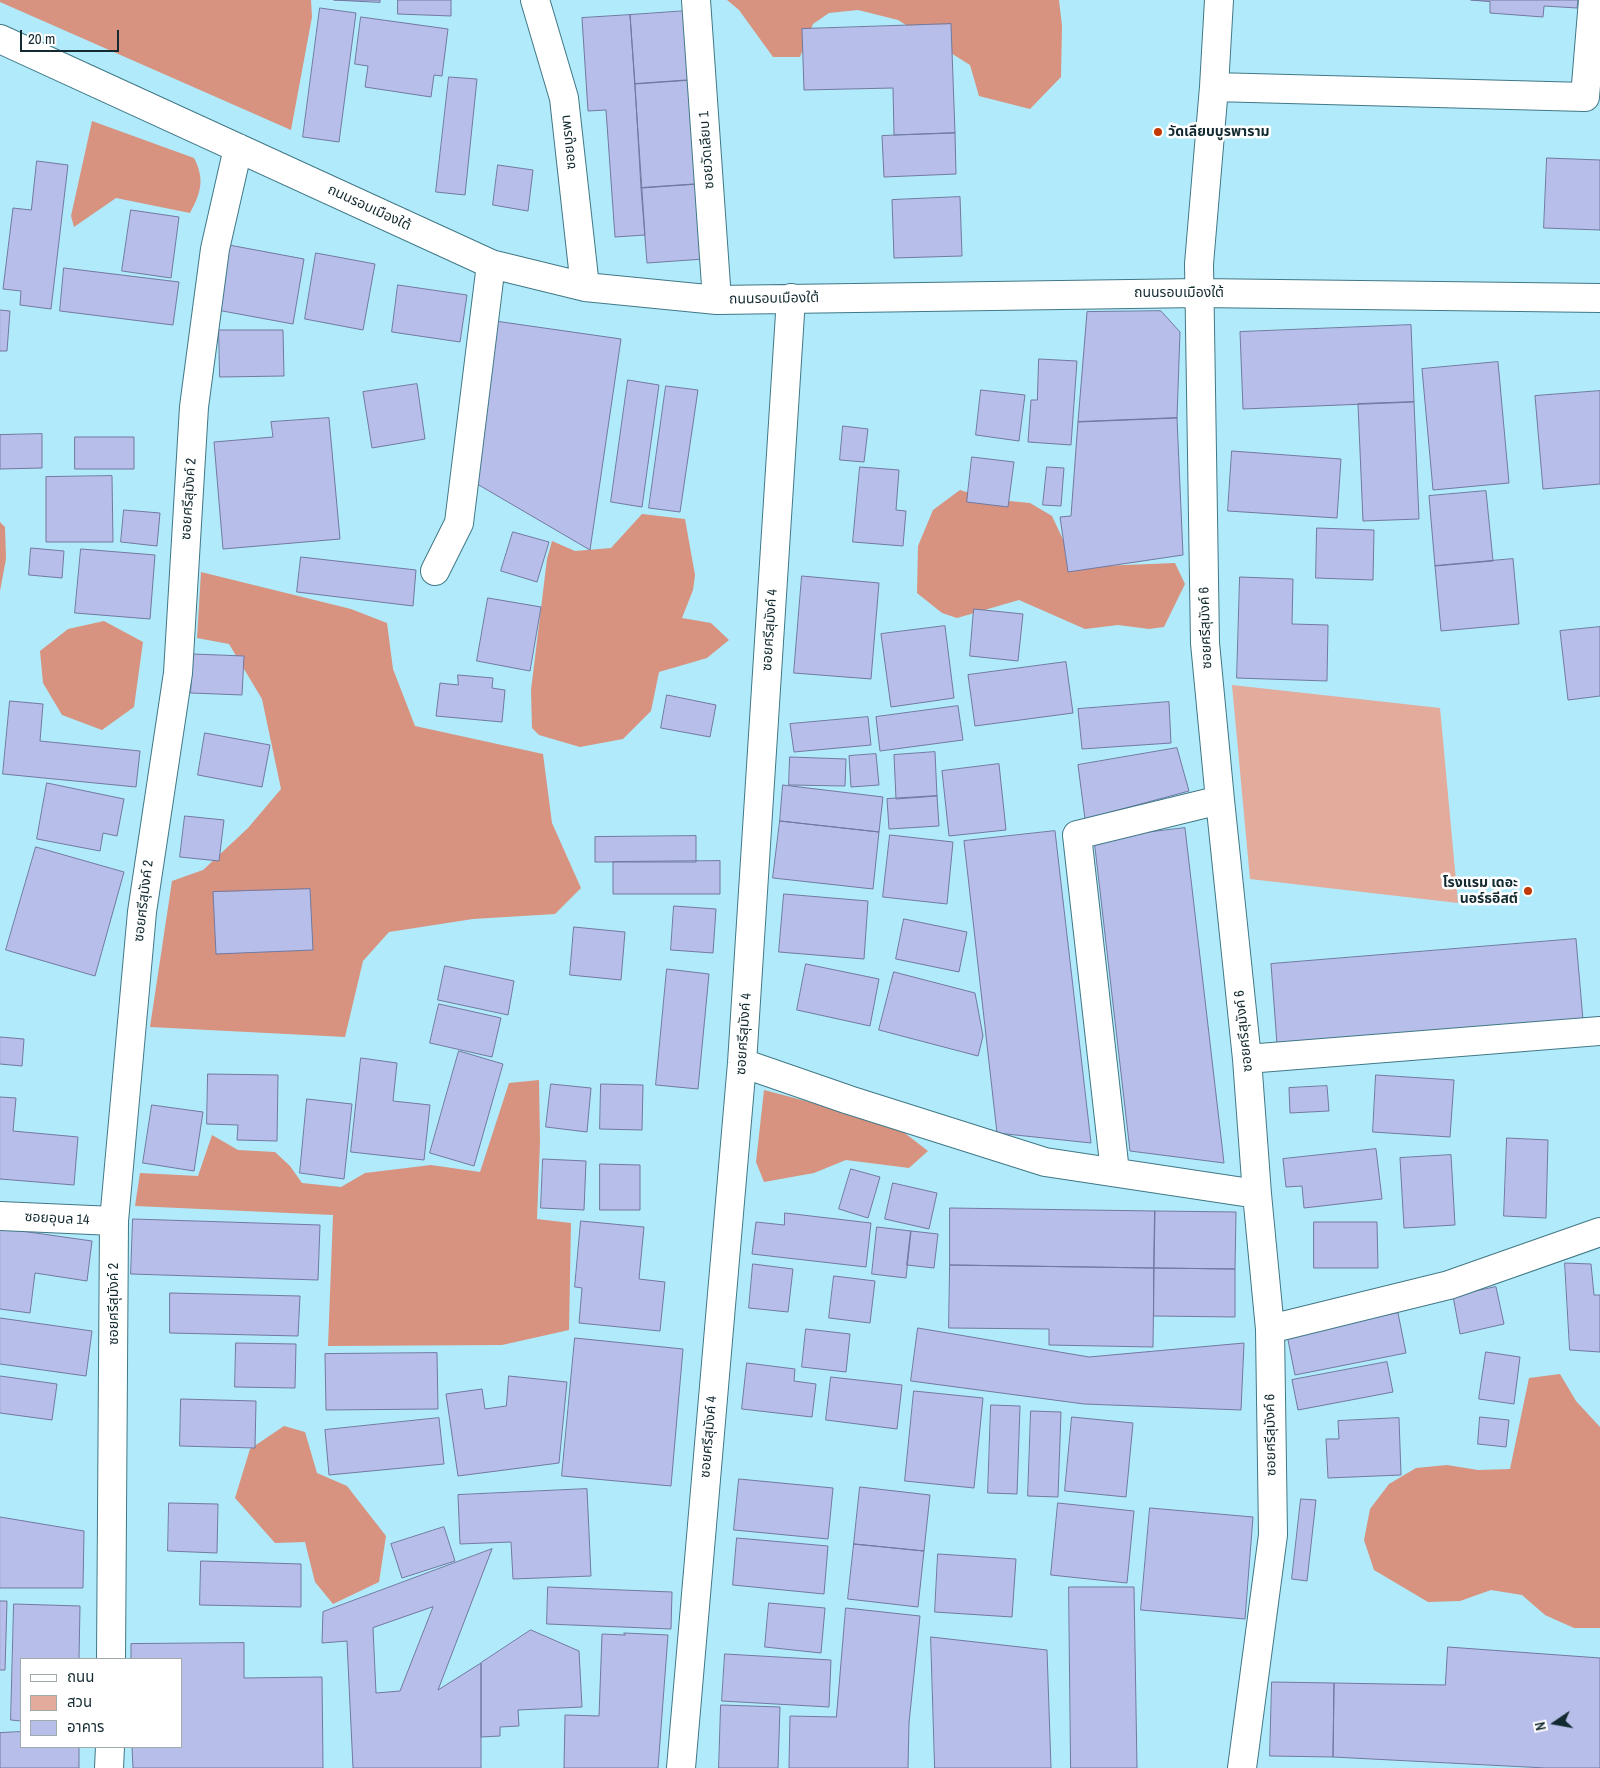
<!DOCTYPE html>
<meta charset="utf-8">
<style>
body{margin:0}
#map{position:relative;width:1600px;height:1768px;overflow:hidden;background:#b1eafa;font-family:"Archivo Narrow","Noto Sans Thai",sans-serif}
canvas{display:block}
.legend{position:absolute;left:20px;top:1658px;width:162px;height:90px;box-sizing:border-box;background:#fff;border:1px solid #a1aaac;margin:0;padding:6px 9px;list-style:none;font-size:15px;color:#132a30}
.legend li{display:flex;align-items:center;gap:10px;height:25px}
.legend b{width:25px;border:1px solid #a1aaac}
.north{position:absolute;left:1530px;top:1698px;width:50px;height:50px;-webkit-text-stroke:4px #fff;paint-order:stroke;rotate:258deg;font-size:14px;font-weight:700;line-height:20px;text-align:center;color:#132a30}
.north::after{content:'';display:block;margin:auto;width:18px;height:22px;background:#132a30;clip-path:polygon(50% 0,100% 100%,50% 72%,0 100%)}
.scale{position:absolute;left:20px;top:30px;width:99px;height:22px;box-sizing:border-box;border:2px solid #132a30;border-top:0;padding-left:6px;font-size:15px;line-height:18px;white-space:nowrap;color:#132a30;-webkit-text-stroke:4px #fff;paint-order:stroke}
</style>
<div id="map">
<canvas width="1600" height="1768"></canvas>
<ul class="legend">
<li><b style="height:6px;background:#fff"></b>ถนน</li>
<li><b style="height:14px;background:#e2ab9c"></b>สวน</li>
<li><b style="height:14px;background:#b6bee9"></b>อาคาร</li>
</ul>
<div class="north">N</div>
<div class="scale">20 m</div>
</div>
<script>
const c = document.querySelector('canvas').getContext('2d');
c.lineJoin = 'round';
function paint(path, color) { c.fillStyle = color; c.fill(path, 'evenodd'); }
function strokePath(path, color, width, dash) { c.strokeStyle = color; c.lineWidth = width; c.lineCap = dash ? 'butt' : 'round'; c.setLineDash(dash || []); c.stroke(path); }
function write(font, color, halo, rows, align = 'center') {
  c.font = font + ' "Archivo Narrow","Noto Sans Thai",sans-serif'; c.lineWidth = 5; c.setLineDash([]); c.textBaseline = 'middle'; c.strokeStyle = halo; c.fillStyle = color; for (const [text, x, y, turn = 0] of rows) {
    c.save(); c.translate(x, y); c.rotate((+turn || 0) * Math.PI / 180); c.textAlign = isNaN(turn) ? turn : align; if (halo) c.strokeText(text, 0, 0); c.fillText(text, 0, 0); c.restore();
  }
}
const green = new Path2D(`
 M1232,685L1440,708L1458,903L1250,879Z`);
const forest = new Path2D(`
 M0,0H311L312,17L291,130L0,2Z
 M727,0H1059L1062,26L1061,77L1030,109L979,96L970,65L898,20L858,10L829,13L813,24L800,57H773L739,10Z
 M92,121L194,158C205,179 201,193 190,213L116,198L74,227L71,216Z
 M960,490L988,499L1030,503L1052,516L1076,567L1175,563L1185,584L1164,627L1149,629L1118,625L1085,629L1019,600L957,618L942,613L917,593L918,546L933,510Z
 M642,514L685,519L695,575L693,590L682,618L711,623L729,640L707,658L659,672L651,711L623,739L580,747L539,735L532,728L531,690L547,559L552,541L575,551L611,548Z
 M0,522L5,527L6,559L0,591Z
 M201,572L351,609L387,623L393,669L415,726L543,754L552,823L581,888L555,914L473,919L389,932L363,961L345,1037L150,1027L172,881L203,870L248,828L281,789L262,699L229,644L197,638Z
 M104,621L143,642L134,707L102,730L62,715L43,683L40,651L68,629Z
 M539,1080L540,1142L537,1219L571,1223L569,1330L502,1345L328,1346L333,1215L135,1206L140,1173L198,1176L212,1135L238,1150L275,1152L290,1166L302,1183L341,1187L365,1173L431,1165L480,1172L509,1083Z
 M764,1090L893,1124L928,1151L909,1168L846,1160L814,1173L764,1182L756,1162Z
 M1560,1374L1576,1401L1600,1427V1628H1574L1545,1615L1522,1595L1491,1590L1460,1601L1428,1602L1374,1570L1364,1540L1370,1509L1389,1484L1416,1468L1447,1465L1478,1470L1510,1469L1529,1378Z
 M284,1426L305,1432L317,1473L347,1486L386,1536L379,1582L333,1604L315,1582L305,1542L275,1543L235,1498L250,1449Z`);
const building = new Path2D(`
 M334,0H380V2Z
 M398,0H451V16L398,14Z
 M1471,0H1578L1577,8L1544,6L1543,17L1490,13V2Z
 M320,8L356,13L339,142L303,137Z
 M687,11L692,80L635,84L630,15Z
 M630,15L645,235L615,237L606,110L588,111L582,18Z
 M361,17L448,29L442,76L434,75L431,97L365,87L368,66L355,64Z
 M951,24L955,133L894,135L893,88L804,90L802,29Z
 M449,77L477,79L465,195L436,192Z
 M692,80L699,184L641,188L635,84Z
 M955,133L956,174L884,177L882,136Z
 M1547,158L1600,160V230L1544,228Z
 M37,161L68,165L51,309L20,305L21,291L3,289L13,208L31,210Z
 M498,165L533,170L528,211L493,205Z
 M699,184L704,259L647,263L641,188Z
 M960,197L962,256L894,258L892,200Z
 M131,210L179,217L171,278L122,271Z
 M229,245L304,259L293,324L217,310Z
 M316,253L375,264L363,330L305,319Z
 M64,268L179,282L173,325L60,311Z
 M398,285L467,295L460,342L392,332Z
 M0,310L10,311L7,351H0Z
 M1161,311L1180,332L1177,418L1078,422L1087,312Z
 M495,321L621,339L590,550L472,481Z
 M1411,325L1414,402L1243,409L1240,332Z
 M219,330H283L284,376L220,377Z
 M1039,359L1077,361L1071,445L1028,442L1031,400H1037Z
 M1498,362L1509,483L1433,490L1422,369Z
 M628,380L659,385L642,507L611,502Z
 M417,384L425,439L372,448L363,392Z
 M666,386L698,390L680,512L649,508Z
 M981,390L1025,395L1019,441L976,435Z
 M1600,391V484L1543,489L1535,396Z
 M1414,402L1419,519L1363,521L1358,404Z
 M329,418L340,539L223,549L214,442L273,437L271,422Z
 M1177,418L1183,555L1068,572L1060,517L1071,516L1078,422Z
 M843,426L868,429L864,462L840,460Z
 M42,434V468L0,469V435Z
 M75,437H134V469H75Z
 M1232,451L1341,459L1337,518L1228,511Z
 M972,457L1014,462L1008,507L967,502Z
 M860,467L899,470L896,510L906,511L903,546L853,542Z
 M1047,467L1064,468L1061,506L1043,505Z
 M112,476L113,542H46V477Z
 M1486,491L1493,561L1435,566L1429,496Z
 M124,510L160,513L157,546L121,542Z
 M1317,528L1374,530L1373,580L1316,578Z
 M513,532L549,542L537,582L501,571Z
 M31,548L64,551L62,578L29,575Z
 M81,549L155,555L150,619L75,613Z
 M301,557L416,570L413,606L297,592Z
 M1513,559L1519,624L1441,631L1435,566Z
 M802,576L879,583L871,679L794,673Z
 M1240,577L1293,579L1292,624L1328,625L1327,681L1237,678Z
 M488,598L541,607L530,671L477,661Z
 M974,609L1023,614L1018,661L970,656Z
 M945,626L954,698L891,707L881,634Z
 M1600,627V696L1568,700L1560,631Z
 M193,654L244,656L242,695L191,693Z
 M1066,662L1073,713L975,726L968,675Z
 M458,675L493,678L492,688L505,690L502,722L436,716L440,683L458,685Z
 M667,695L716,705L710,737L661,728Z
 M10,701L43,704L40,741L140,751L136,787L3,774Z
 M1169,702L1171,743L1082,749L1078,709Z
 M958,706L963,740L880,751L876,717Z
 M868,717L871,745L794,752L790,724Z
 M205,733L270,745L262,787L198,775Z
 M1177,748L1189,791L1085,819L1078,765Z
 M935,752L937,796L896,799L894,755Z
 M876,754L879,785L851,787L849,756Z
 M790,757L846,759L845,786L789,785Z
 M999,764L1006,830L949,836L942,771Z
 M47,783L124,799L117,836L103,833L100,851L37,839Z
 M783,785L883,797L879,832L780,821Z
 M937,796L939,826L889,829L887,799Z
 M185,816L224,820L219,861L180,857Z
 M780,821L879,832L873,889L773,878Z
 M1185,828L1224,1163L1130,1151L1094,839Z
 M1055,831L1091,1143L997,1133L964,841Z
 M890,835L953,842L947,904L883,897Z
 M696,836V862H595V837Z
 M36,847L124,872L95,976L6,950Z
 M720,861V894H613V862Z
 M310,889L313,950L216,954L213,892Z
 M784,894L868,901L864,959L779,952Z
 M674,906L716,909L713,953L671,950Z
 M904,919L967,932L959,972L896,959Z
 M574,927L625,932L621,980L570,975Z
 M1576,939L1583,1020L1277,1044L1271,964Z
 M806,964L879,979L870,1026L797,1010Z
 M445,966L514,981L508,1015L438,1000Z
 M667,969L709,974L698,1089L656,1085Z
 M894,972L975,993L983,1036L978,1056L879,1030Z
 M439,1004L501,1018L492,1057L430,1043Z
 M0,1037L24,1039L22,1066L0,1064Z
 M459,1051L503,1064L474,1166L430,1153Z
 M361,1058L397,1063L393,1101L430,1105L424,1160L351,1152Z
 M208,1074L278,1075L277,1141L237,1140L238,1125L207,1124Z
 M1376,1075L1454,1080L1450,1137L1373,1132Z
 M551,1084L591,1088L587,1132L546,1127Z
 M601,1084L643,1085L642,1130L600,1129Z
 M1327,1086L1329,1111L1290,1113L1289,1088Z
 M0,1097L16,1098L13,1131L78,1137L74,1185L0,1179Z
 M307,1099L352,1104L344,1179L300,1173Z
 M152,1105L203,1112L194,1171L143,1163Z
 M1507,1138L1548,1140L1546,1218L1504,1216Z
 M1376,1149L1382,1199L1304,1208L1302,1186L1286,1187L1283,1159Z
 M1451,1155L1455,1225L1404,1228L1400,1158Z
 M543,1159L586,1161L584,1210L541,1208Z
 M600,1164L640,1165V1210H600Z
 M851,1169L880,1177L868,1218L839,1209Z
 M893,1183L937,1193L929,1229L885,1219Z
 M950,1208L1155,1211L1154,1268L950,1265Z
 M1155,1211L1236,1212L1235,1269L1154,1268Z
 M785,1213L871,1223L866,1267L752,1254L756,1222L784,1225Z
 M133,1219L320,1225L318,1280L131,1274Z
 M581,1221L644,1227L639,1279L665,1282L660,1331L579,1323L582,1288L575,1287Z
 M1314,1222H1377L1378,1268H1314Z
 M877,1227L911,1231L906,1278L872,1274Z
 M0,1228L92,1241L87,1281L35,1273L30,1313L0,1309Z
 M911,1231L938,1234L934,1268L907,1265Z
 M1565,1263L1591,1264L1594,1295H1600V1352L1570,1350Z
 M753,1264L793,1269L788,1312L749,1308Z
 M950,1265L1154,1268L1153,1347L1049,1345V1329L949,1328Z
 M1154,1268L1235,1269V1317L1154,1316Z
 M834,1276L875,1281L870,1323L829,1318Z
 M1496,1287L1504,1324L1460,1334L1453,1296Z
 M170,1293L300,1296L298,1336L170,1333Z
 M1398,1313L1406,1353L1295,1375L1287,1335Z
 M0,1318L92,1331L86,1376L0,1364Z
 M918,1328L1089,1357L1244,1343L1241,1410L1084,1404L911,1381Z
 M806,1329L850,1334L846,1372L802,1367Z
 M575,1338L683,1349L671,1486L562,1476Z
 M236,1343L296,1344L295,1388L235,1387Z
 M1486,1352L1520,1357L1514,1404L1479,1399Z
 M437,1353L438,1409L326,1410L325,1354Z
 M1387,1362L1393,1392L1298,1410L1292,1380Z
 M747,1363L795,1369L794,1381L816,1384L812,1417L742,1409Z
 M0,1376L57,1384L52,1420L0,1413Z
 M509,1376L567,1382L559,1463L458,1476L446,1394L482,1389L485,1409L506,1406Z
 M831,1377L902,1385L897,1429L826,1420Z
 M914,1391L983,1398L974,1488L905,1481Z
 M181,1399L256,1401L255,1448L180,1446Z
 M991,1405L1020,1406L1017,1494L988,1493Z
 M1031,1411L1061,1412L1058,1497L1028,1496Z
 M1072,1417L1133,1423L1126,1497L1065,1491Z
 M1480,1417L1509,1420L1506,1447L1478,1444Z
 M439,1418L444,1464L329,1475L325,1430Z
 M1399,1418L1401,1475L1328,1478L1326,1439H1339L1338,1421Z
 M739,1479L833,1488L828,1539L734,1530Z
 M860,1487L930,1495L924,1551L854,1544Z
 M587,1489L591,1576L513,1579L511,1542L460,1544L458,1495Z
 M1301,1499L1316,1500L1307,1581L1292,1579Z
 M169,1503L218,1504L217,1553L168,1551Z
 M1058,1503L1134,1511L1127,1583L1051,1575Z
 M1150,1508L1253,1517L1245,1619L1141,1610Z
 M0,1517L84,1531L83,1588H0Z
 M444,1527L455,1561L402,1578L391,1544Z
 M737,1538L828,1546L824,1594L733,1585Z
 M854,1544L924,1551L918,1607L848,1599Z
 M492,1549L438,1690L481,1663V1768H353L347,1641L322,1643L323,1612ZM433,1607L400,1691L376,1693L373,1628Z
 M938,1554L1016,1559L1012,1617L935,1612Z
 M201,1561L301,1564V1607L200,1605Z
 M548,1587L672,1592L671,1629L547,1624Z
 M1069,1587H1134L1137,1768H1071Z
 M0,1601H7L5,1670H0Z
 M769,1603L825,1608L821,1653L765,1647Z
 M14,1604L80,1606L79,1659H21V1721L11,1720Z
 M846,1608L920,1616L909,1723L908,1768H789L790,1716L836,1717Z
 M531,1630L579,1651L582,1707L518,1710L519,1726L500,1727V1736L481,1737V1663Z
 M624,1633L668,1635L658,1768H564L565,1715L599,1716L602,1634L625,1635Z
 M931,1637L1047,1650L1051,1768H935Z
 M244,1643V1678L322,1677L323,1768H133L132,1747H181V1659H131V1644Z
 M1448,1647L1600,1658V1768H1546L1333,1757L1334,1683L1445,1685Z
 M725,1654L831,1660L829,1707L722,1701Z
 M1272,1682L1334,1683L1333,1757L1270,1756Z
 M721,1705L780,1707L778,1768H719Z
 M21,1732V1747H79V1768H0V1733Z`);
const minor = new Path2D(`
 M535,0L564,98L585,287
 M696,0L717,300
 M1219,0L1214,87L1199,264L1205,643L1220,800L1247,1059L1257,1194L1270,1329L1273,1535L1242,1768
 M0,39L491,264L585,287L717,300L1199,293L1600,298
 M1214,87L1585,97L1593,0
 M435,571L459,523L491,264
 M1247,1059L1600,1031
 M742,1063L849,1100L1045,1162L1257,1194
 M1115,1172L1077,835L1220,800
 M0,1216L114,1221
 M1270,1329L1449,1285L1600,1232
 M111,1659L114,1221L142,912L178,673L194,407L215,249L238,148
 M109,1768L110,1747
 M681,1768L742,1063L791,298`);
const markers = [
 [1158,132,5,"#c13904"],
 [1528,891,5,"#c13904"]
];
const poiNames = [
 ["วัดเลียบบูรพาราม",1168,132],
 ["โรงแรม เดอะ",1518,883,"right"],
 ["นอร์ธอีสต์",1518,899,"right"]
];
const streetNames = [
 ["ซอยบูรพา",569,142,-96],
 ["ซอยวัดเลียบ 1",707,150,-94],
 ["ถนนรอบเมืองใต้",369,208,25],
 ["ถนนรอบเมืองใต้",1179,293],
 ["ถนนรอบเมืองใต้",774,299,-1],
 ["ซอยศรีสุมังค์ 2",189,499,-86],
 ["ซอยศรีสุมังค์ 6",1206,628,-92],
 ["ซอยศรีสุมังค์ 4",770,630,-86],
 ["ซอยศรีสุมังค์ 2",144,901,-83],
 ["ซอยศรีสุมังค์ 6",1244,1031,-96],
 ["ซอยศรีสุมังค์ 4",744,1034,-86],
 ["ซอยอุบล 14",57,1219,3],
 ["ซอยศรีสุมังค์ 2",114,1304,-90],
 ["ซอยศรีสุมังค์ 6",1271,1435,-91],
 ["ซอยศรีสุมังค์ 4",709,1437,-85]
];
paint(green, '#e2ab9c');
paint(forest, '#d7937f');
paint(building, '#b6bee9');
strokePath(building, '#7279a1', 1);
strokePath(minor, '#417886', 30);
strokePath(minor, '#fff', 28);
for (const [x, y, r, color] of markers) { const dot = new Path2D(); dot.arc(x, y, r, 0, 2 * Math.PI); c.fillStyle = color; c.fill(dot); strokePath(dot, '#fff', 2); }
write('bold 14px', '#132a30', '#fff', poiNames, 'left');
write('14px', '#132a30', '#fff', streetNames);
</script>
